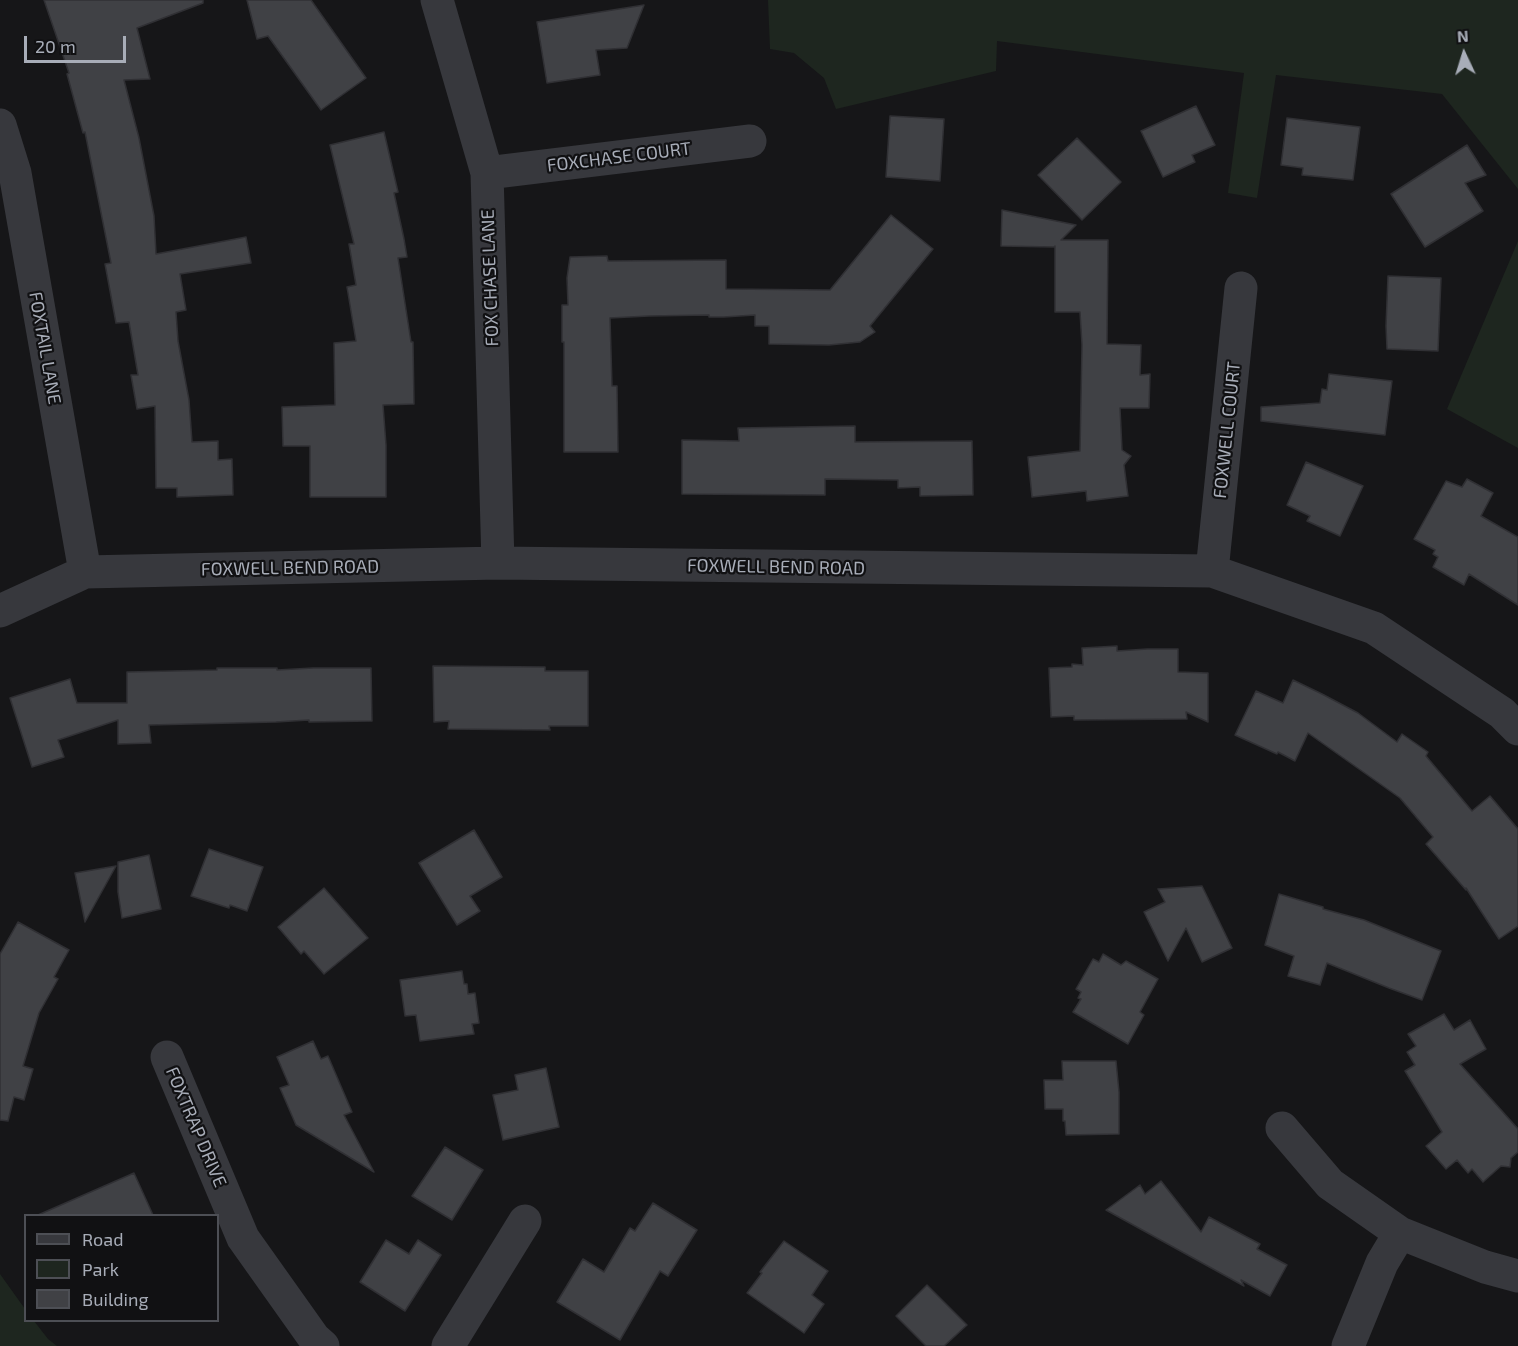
<!DOCTYPE html>
<style>
body{margin:0}
#map{position:relative;width:1518px;height:1346px;overflow:hidden;background:#161618;font-family:"Exo 2",sans-serif}
canvas{display:block}
.legend{position:absolute;left:24px;top:1214px;width:195px;height:108px;box-sizing:border-box;background:#111113;border:2px solid #4d4f55;margin:0;padding:8px 10px;list-style:none;font-size:18px;color:#a8adb8}
.legend li{display:flex;align-items:center;gap:12px;height:30px}
.legend b{width:30px;border:2px solid #4d4f55}
.north{position:absolute;left:1434px;top:24px;width:60px;height:60px;-webkit-text-stroke:4px #111113;paint-order:stroke;rotate:356deg;font-size:16px;font-weight:700;line-height:24px;text-align:center;color:#a8adb8}
.north::after{content:'';display:block;margin:auto;width:21px;height:27px;background:#a8adb8;clip-path:polygon(50% 0,100% 100%,50% 72%,0 100%)}
.scale{position:absolute;left:24px;top:36px;width:102px;height:27px;box-sizing:border-box;border:3px solid #a8adb8;border-top:0;padding-left:8px;font-size:18px;line-height:21px;white-space:nowrap;color:#a8adb8;-webkit-text-stroke:4px #111113;paint-order:stroke}
</style>
<div id="map">
<canvas width="1518" height="1346"></canvas>
<ul class="legend">
<li><b style="height:8px;background:#37383d"></b>Road</li>
<li><b style="height:16px;background:#1e261f"></b>Park</li>
<li><b style="height:16px;background:#404145"></b>Building</li>
</ul>
<div class="north">N</div>
<div class="scale">20 m</div>
</div>
<script>
const c = document.querySelector('canvas').getContext('2d');
c.lineJoin = 'round';
function paint(path, color) { c.fillStyle = color; c.fill(path, 'evenodd'); }
function strokePath(path, color, width, dash) { c.strokeStyle = color; c.lineWidth = width; c.lineCap = dash ? 'butt' : 'round'; c.setLineDash(dash || []); c.stroke(path); }
function write(font, color, halo, rows, align = 'center') {
  c.font = font + ' "Exo 2",sans-serif'; c.lineWidth = 4.5; c.setLineDash([]); c.textBaseline = 'middle'; c.strokeStyle = halo; c.fillStyle = color; for (const [text, x, y, turn = 0] of rows) {
    c.save(); c.translate(x, y); c.rotate((+turn || 0) * Math.PI / 180); c.textAlign = isNaN(turn) ? turn : align; if (halo) c.strokeText(text, 0, 0); c.fillText(text, 0, 0); c.restore();
  }
}
const green = new Path2D(`
 M768,0H1518V189L1442,94L1276,75L1257,198L1228,193L1244,73L997,41L996,71L836,109L824,78L794,53L770,49Z
 M1518,241V448L1447,409Z
 M0,1274L25,1309L26,1320L34,1321L48,1339L57,1346H0Z`);
const building = new Path2D(`
 M44,0H203V3L137,28L150,79L124,80L139,138L154,216L156,254L246,237L251,263L180,274L186,310L176,312L178,341L189,400L192,442L218,441V460L232,459L233,495L177,497V488H156L155,406L137,409L131,375H138L129,322L116,323L105,264L111,263L85,132L83,133L67,74L69,73Z
 M247,0H311L366,78L321,110L268,36L257,39Z
 M644,5L627,48L596,50L600,75L547,83L537,22Z
 M1196,106L1215,145L1192,155L1195,162L1163,177L1141,131Z
 M890,116L944,119L940,181L886,177Z
 M1287,118L1360,127L1353,180L1302,175L1303,168L1281,165Z
 M384,132L398,192L394,193L404,239L407,257L398,258L411,342H413L414,404L383,405L386,445V497H310V446H283L282,407L335,405L334,343L356,341L347,287L356,285L349,244H354L330,145Z
 M1077,138L1121,182L1082,220L1038,175Z
 M1467,145L1486,175L1465,183L1483,211L1425,247L1391,194Z
 M1002,210L1076,225L1061,240H1108L1107,344L1141,345L1140,375L1150,374L1149,408H1120L1122,450L1131,456L1124,465L1128,496L1087,501L1086,491L1032,497L1028,457L1080,451L1082,345L1080,312H1055V246L1054,247L1001,246Z
 M891,215L933,249L870,326L875,332L860,342L829,345L769,344V326H755V315L724,317H709V315L649,316L610,318L612,386H617L618,452H564V342H562V305H568L567,278L570,257L607,256L608,261L726,260V289L830,290Z
 M1388,276L1441,278L1438,351L1387,349L1386,326Z
 M1329,374L1392,381L1385,435L1261,421V407L1320,403L1322,389L1327,390Z
 M855,426V442L972,441L973,495L920,496V487L898,488V480L825,479V495L682,494V440L739,441L738,428Z
 M1306,462L1363,486L1340,536L1307,521L1310,516L1287,505Z
 M1467,479L1493,493L1481,516L1518,537V605L1469,574L1464,585L1433,567L1438,557L1433,554L1435,550L1414,539L1446,481L1462,487Z
 M1117,646V651L1147,649H1178V672L1208,673V722L1186,712L1187,719L1074,720V716L1051,717L1049,668L1072,667V664L1083,665L1082,648Z
 M433,666L545,667V671H588V726H549L550,730L448,729L449,721L434,722Z
 M217,668H277V670L313,668H371L372,721L309,722V720L276,722L149,725L151,743L118,744V720L58,740L64,757L32,767L10,698L70,679L77,703H127V672L217,670Z
 M1293,680L1322,694L1358,713L1397,742L1402,734L1428,752L1426,756L1472,811L1490,796L1518,829V926L1499,939L1466,888V890L1426,844L1433,837L1400,798L1308,733L1295,761L1278,752L1277,754L1235,735L1256,691L1283,703Z
 M474,830L502,877L470,896L480,911L457,925L419,863Z
 M209,849L263,867L247,911L230,905L229,908L191,896Z
 M149,855L161,909L122,918L118,892V862Z
 M116,866L85,922L75,873Z
 M1202,886L1232,948L1202,962L1186,928L1168,961L1144,912L1165,902L1158,889Z
 M324,888L368,938L324,974L304,951L301,954L278,927Z
 M1279,894L1323,907V909L1364,920L1441,951L1422,1000L1389,988L1327,963L1320,985L1288,976L1294,956L1265,945Z
 M18,922L69,950L54,977L58,979L39,1013L23,1066L33,1069L24,1100L14,1097L8,1121L0,1120V954Z
 M1103,954L1121,965L1126,961L1158,979L1140,1012L1144,1015L1128,1044L1073,1012L1081,999L1078,998L1081,992L1076,989L1093,959L1099,962Z
 M462,971L464,984H467L468,994L475,993L479,1023L472,1024L474,1034L420,1041L416,1015L405,1016L400,980Z
 M1444,1014L1454,1030L1470,1020L1486,1049L1460,1064L1518,1129V1152L1511,1158L1510,1167L1501,1166L1483,1182L1472,1169L1468,1173L1457,1160L1446,1169L1426,1146L1442,1132L1405,1071L1415,1065L1407,1052L1416,1046L1408,1034Z
 M313,1041L321,1059L328,1056L352,1112L344,1115L374,1172L296,1125L280,1088L289,1085L277,1057Z
 M1062,1061H1116L1119,1092V1134L1066,1135L1065,1121H1063V1109H1045L1044,1080H1063Z
 M546,1068L559,1127L503,1140L493,1095L518,1090L515,1075Z
 M445,1147L483,1170L452,1220L412,1196Z
 M134,1173L153,1215H38Z
 M1161,1181L1201,1232L1209,1217L1260,1244L1257,1249L1287,1265L1270,1296L1241,1280L1244,1286L1106,1210L1140,1185L1145,1194Z
 M653,1203L697,1230L668,1276L660,1271L620,1340L557,1302L583,1259L604,1272L630,1228L635,1231Z
 M386,1240L409,1254L418,1240L441,1255L405,1311L360,1282Z
 M784,1241L828,1271L812,1295L824,1304L804,1333L747,1293L762,1273L760,1272Z
 M927,1285L967,1325L944,1346H926L896,1316Z`);
const minor = new Path2D(`
 M437,0L487,173L498,563
 M0,125L15,173L85,572
 M487,173L750,141
 M1212,571L1241,288
 M0,611L85,572L498,563L1212,571L1374,628L1502,713L1518,729
 M167,1057L243,1238L314,1338L323,1346
 M1282,1128L1330,1184L1400,1233L1485,1267L1518,1276
 M448,1346L525,1221
 M1348,1346L1382,1263L1400,1233`);
const streetNames = [
 ["FOXCHASE COURT",619,157,-7],
 ["FOX CHASE LANE",490,278,-92],
 ["FOXTAIL LANE",45,348,80],
 ["FOXWELL COURT",1227,430,-84],
 ["FOXWELL BEND ROAD",776,567,1],
 ["FOXWELL BEND ROAD",290,568,-1],
 ["FOXTRAP DRIVE",196,1127,67]
];
paint(green, '#1e261f');
paint(building, '#404145');
strokePath(building, '#303034', 1.5);
strokePath(minor, '#37383d', 33);
write('18px', '#a8adb8', '#111113', streetNames);
</script>
